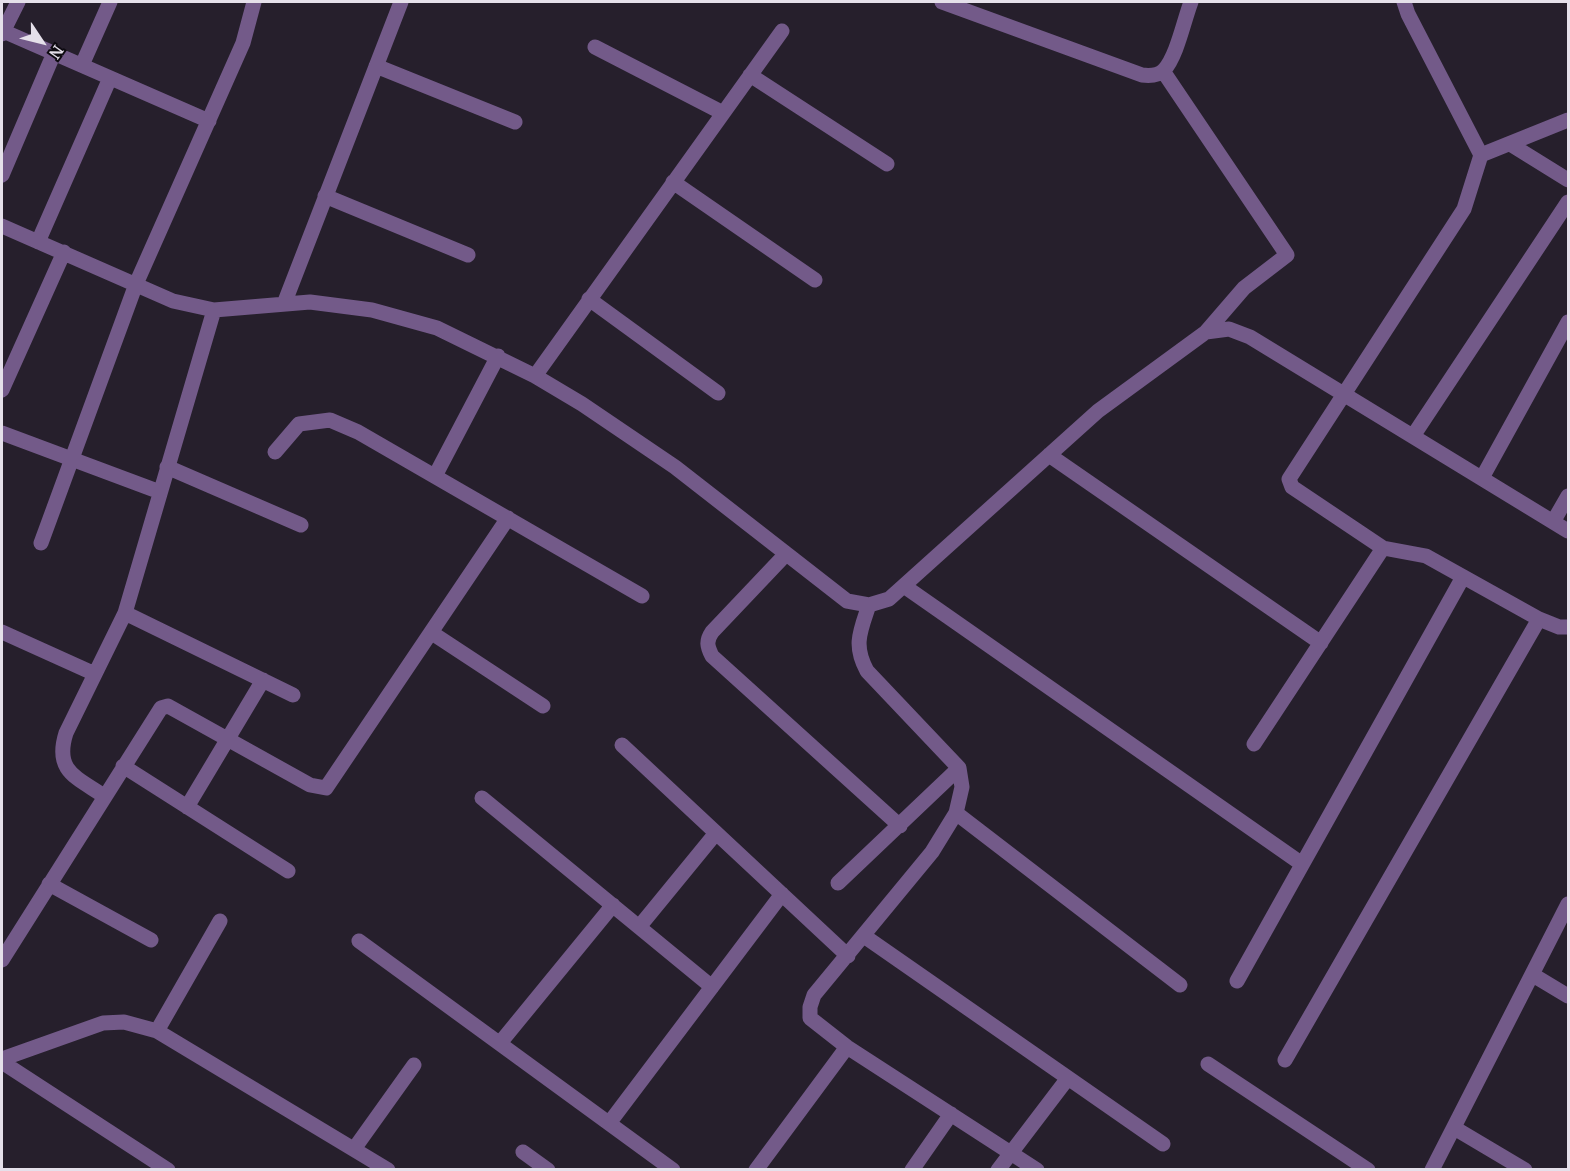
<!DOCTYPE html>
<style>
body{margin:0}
#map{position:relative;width:1570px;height:1171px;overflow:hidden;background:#261f2c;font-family:"PT Serif",serif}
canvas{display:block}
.frame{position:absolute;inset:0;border:3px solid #e5e0ea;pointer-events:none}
.north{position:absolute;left:12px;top:12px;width:60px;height:60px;-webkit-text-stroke:4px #0d0a10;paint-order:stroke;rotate:125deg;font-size:16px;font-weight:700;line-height:24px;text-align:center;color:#e5e0ea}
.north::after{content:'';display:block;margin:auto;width:21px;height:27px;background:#e5e0ea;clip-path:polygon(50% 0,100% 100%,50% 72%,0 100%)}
</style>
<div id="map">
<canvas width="1570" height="1171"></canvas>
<div class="frame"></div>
<div class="north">N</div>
</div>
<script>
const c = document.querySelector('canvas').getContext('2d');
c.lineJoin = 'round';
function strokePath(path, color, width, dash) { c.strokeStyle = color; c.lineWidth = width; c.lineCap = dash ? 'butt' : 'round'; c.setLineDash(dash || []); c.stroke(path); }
const street = new Path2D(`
 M942,2L1142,75C1150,76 1158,76 1164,70C1177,56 1184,20 1191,2
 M1404,2L1408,14L1481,155L1464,209L1289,479L1292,487L1383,548L1426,556L1539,619L1559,627H1568
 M3,31L209,121
 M2,34L18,2
 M595,47L723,113
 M82,65L110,2
 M376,66L515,122
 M1163,71L1287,255L1244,288L1206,332
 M750,75L887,164
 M1510,144L1568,180
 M1481,155L1568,120
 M2,175L54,53
 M673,182L815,280
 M325,196L468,255
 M2,226L173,301L214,310L310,302L372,310L437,328L535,376L582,404L675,467L847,601L869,605L889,599L1098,411L1206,332L1229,329L1250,337L1568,531
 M38,242L110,78
 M589,299L718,393
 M284,304L401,2
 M535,376L782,31
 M2,390L64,252
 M2,433L160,492
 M1413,436L1568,202
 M275,452L299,424L330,420L358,432L642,596
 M1049,455L1321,643
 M167,467L301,525
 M435,476L498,356
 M1482,478L1568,322
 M1553,522L1568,496
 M41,543L136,284L243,43L254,2
 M786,554L712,632C706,641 707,646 712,656L900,826
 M904,586L1302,864
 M869,605C860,632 853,645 867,671L959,768L962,787L956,813L932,852L814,995L810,1007V1018L847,1047L1037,1170
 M125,613L293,695
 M2,632L95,674
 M432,633L543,706
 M1254,744L1383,548
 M622,745L848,956
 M123,766L288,871
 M104,796C76,777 54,771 66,733L125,613L214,310
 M482,798L712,987
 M187,807L263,680
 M956,813L1180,985
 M838,883L959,768
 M49,884L151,940
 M639,927L716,833
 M864,936L1163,1144
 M359,941L673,1170
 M2,960L161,708L168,706L310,785L326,788L508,518
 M1533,975L1568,996
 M1237,981L1463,577
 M157,1031L220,921
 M500,1043L613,905
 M2,1059L103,1023L124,1022L157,1031L388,1170
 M1285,1060L1539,619
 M2,1062L168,1170
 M1208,1064L1368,1170
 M610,1122L782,894
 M1456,1129L1525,1170
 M354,1149L414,1065
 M523,1152L548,1170
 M756,1170L847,1047
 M912,1170L951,1114
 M998,1170L1068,1078
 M1432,1170L1568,904`);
strokePath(street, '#735a89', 15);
</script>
